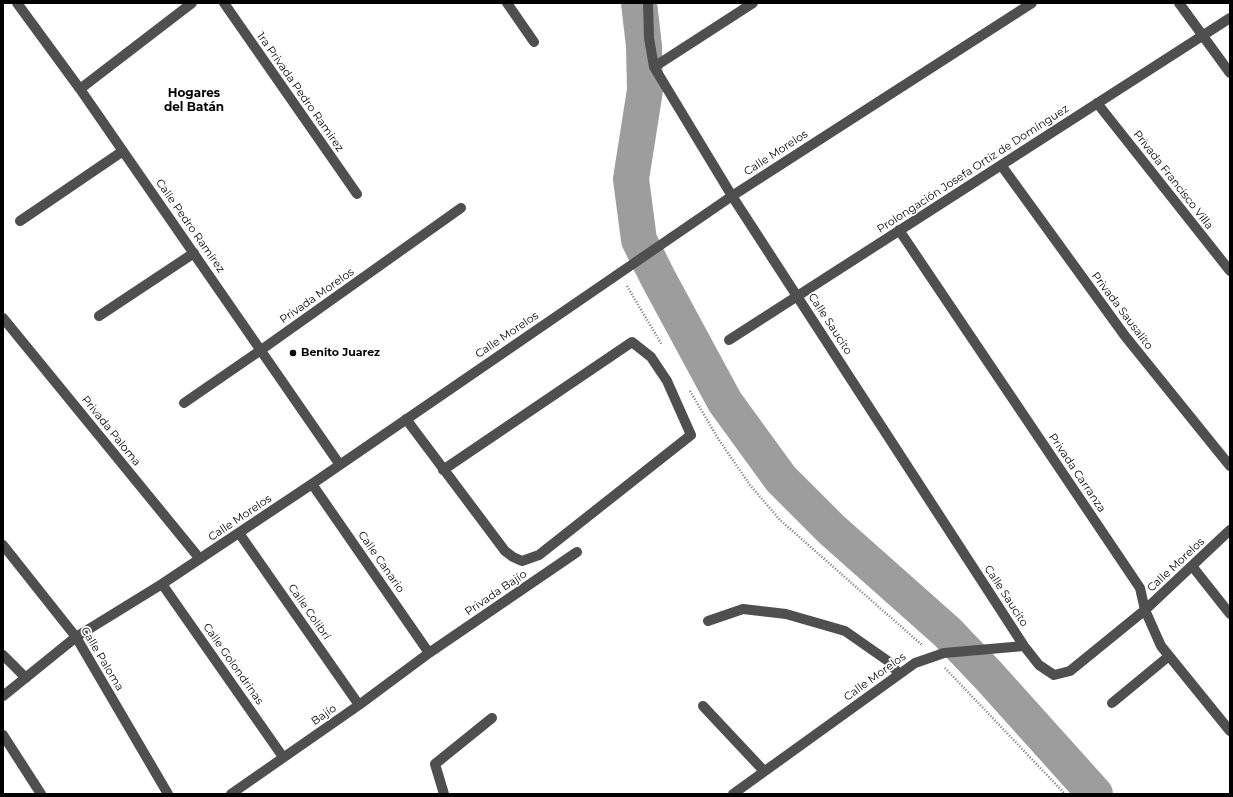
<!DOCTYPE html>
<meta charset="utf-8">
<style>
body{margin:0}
#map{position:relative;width:1233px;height:797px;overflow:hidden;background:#fff;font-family:Montserrat,sans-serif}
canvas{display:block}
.frame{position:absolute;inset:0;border:4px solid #000;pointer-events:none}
</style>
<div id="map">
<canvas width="1233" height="797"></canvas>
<div class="frame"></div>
</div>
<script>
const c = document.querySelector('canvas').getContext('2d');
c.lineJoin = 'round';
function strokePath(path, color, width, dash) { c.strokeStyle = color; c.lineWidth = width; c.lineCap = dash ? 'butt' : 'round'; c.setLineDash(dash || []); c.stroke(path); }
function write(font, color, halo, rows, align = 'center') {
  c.font = font + ' Montserrat,sans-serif'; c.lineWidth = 3.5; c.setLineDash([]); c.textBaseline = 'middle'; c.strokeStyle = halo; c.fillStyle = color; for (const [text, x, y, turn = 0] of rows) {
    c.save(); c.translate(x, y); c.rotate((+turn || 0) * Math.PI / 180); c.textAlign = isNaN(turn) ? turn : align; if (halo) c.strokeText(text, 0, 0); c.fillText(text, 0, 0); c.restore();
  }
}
const river = new Path2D(`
 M639,3L644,46L645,90L631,179L639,240L658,278L725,402L781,479L831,529L947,632L988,675L1095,794`);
const path = new Path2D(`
 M627,286L662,345
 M690,391L719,440L750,485L780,520L922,645
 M945,668L1065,794`);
const minor = new Path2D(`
 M17,3L80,89L340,465
 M224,3L357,194
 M507,3L534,42
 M648,3L649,38L654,67L732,196L1024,646L1039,665L1054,675L1070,671L1145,610L1230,530
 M1179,3L1230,73
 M654,67L753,3
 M80,89L192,3
 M1097,103L1230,271
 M1001,165L1125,336L1230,466
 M20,221L123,151
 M899,230L1140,588L1145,610L1161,646L1230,731
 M99,316L194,253
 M3,318L200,559
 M729,340L1230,18
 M184,403L261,350L461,208
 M406,419L505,551L513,557L522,561L539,555L691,435L667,381L651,357L632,342L443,470
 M312,484L429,653
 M239,533L359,705
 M3,545L76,637L168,794
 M1192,566L1230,614
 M162,584L283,757
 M708,621L743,609L786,614L845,631L888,661L899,674
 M3,655L26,678
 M3,696L76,637L162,584L312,484L732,196L1032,3
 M1112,703L1169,656
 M703,706L764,771
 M3,735L41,794
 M231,794L359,705L429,653L577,552
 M444,794L435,764L492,718
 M733,794L915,663L944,653L1024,646`);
const markers = [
 [293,353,4,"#000"]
];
const streetNames = [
 ["1ra Privada Pedro Ramirez",300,92,55],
 ["Calle Morelos",776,153,-33],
 ["Prolongación Josefa Ortiz de Domínguez",973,169,-33],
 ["Privada Francisco Villa",1173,180,52],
 ["Calle Pedro Ramírez",190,226,55],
 ["Privada Morelos",317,296,-35],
 ["Privada Sausalito",1122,311,53],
 ["Calle Saucito",830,324,57],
 ["Calle Morelos",507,335,-34],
 ["Privada Paloma",111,431,51],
 ["Privada Carranza",1077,473,56],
 ["Calle Morelos",240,518,-34],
 ["Calle Canario",381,562,55],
 ["Calle Morelos",1176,565,-43],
 ["Privada Bajío",496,593,-34],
 ["Calle Saucito",1006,596,57],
 ["Calle Colibrí",309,612,55],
 ["Calle Paloma",102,659,59],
 ["Calle Golondrinas",233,664,55],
 ["Calle Morelos",875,677,-36],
 ["Bajío",324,715,-35]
];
const poiNames = [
 ["Benito Juarez",301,353]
];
const neighbourhoodNames = [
 ["Hogares",194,93],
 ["del Batán",194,107]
];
strokePath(river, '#9d9d9d', 36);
strokePath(path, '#717171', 2.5, [1, 2]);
strokePath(minor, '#4f4f4f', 10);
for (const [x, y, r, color] of markers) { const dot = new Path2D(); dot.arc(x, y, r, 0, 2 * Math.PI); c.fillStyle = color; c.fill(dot); strokePath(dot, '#fff', 1.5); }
write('11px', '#000', '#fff', streetNames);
write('bold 11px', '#000', '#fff', poiNames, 'left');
write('bold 12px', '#000', '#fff', neighbourhoodNames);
</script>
